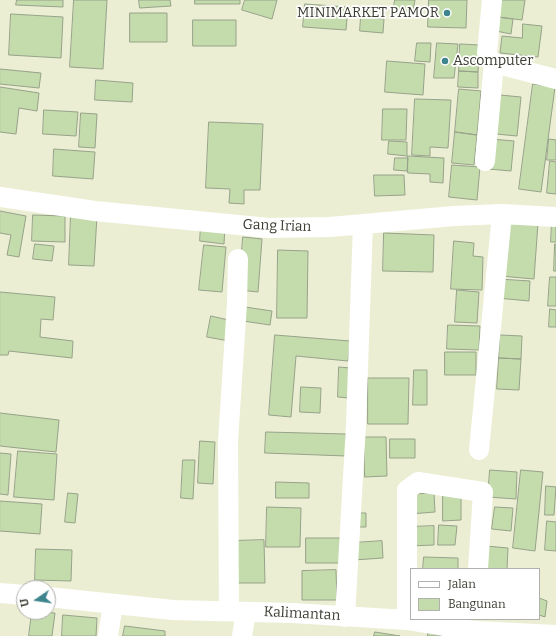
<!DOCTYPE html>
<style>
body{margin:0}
#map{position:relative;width:556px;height:636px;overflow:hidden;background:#eceed3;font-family:Bitter,serif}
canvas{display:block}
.legend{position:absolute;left:410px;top:568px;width:130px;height:52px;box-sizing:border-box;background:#fff;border:1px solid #b0b0ac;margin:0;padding:5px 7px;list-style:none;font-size:12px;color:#3a3a30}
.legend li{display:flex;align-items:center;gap:8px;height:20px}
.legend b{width:20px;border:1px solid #b0b0ac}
.north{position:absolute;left:16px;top:580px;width:40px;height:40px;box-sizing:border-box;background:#fff;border:1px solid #b0b0ac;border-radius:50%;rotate:257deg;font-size:11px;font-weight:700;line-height:16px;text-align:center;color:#3a3a30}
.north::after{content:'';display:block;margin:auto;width:14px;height:18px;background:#3d848c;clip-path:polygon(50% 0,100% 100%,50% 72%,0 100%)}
</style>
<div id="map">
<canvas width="556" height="636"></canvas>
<ul class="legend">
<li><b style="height:5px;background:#fff"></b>Jalan</li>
<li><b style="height:11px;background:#c4dbac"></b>Bangunan</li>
</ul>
<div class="north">U</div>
</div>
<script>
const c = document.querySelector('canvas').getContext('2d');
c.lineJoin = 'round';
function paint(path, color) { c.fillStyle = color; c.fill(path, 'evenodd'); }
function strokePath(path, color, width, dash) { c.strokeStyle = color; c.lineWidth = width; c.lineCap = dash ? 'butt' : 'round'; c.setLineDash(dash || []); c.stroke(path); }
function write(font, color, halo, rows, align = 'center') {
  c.font = font + ' Bitter,serif'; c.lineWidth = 3.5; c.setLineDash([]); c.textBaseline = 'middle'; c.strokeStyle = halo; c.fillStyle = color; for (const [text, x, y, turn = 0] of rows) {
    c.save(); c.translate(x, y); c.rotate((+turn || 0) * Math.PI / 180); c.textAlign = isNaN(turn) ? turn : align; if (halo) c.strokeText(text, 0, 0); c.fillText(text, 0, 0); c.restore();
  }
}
const building = new Path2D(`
 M17,0H63V7L16,5Z
 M74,0H107L103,69L70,67Z
 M139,0H170L171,6L140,8Z
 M195,0H240V4H195Z
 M245,0H277L272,19L242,10Z
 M395,0H415L412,16L393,12Z
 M429,0H467L466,28L428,27Z
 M496,0H525L522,20L498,17Z
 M305,4L348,7L346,30L303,27Z
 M130,13H167V42H130Z
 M11,14L63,17L61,58L9,55Z
 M361,17L384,19L383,33L360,31Z
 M498,17L513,19L511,34L496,31Z
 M193,20H236V46H193Z
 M523,24L542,26L538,57L500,53L502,36L522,38Z
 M417,43H431L430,62L415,61Z
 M437,43L458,44L454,78H434Z
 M460,44L480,45L478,72L459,71Z
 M387,61L425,64L423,95L385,92Z
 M0,69L41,73L39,88L0,84Z
 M459,71L478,72V88L458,87Z
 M96,80L133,83L132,102L95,100Z
 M533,84L555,87L541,192L519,189Z
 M0,87L39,93L37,111L19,108L16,134L0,132Z
 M459,89L481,91L477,135L455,132Z
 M500,95L521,97L517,136L496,134Z
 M415,99L451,100L448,148L430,147V156L412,155Z
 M383,109H407L406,140H382Z
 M44,110L78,112L76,136L43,134Z
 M81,113L97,114L95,148L79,147Z
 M209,122L263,124L260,190H244V204L229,203L230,189L206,188Z
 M455,132L477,135L474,165L452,163Z
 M491,139L514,141L511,171L488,169Z
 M549,139L556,140V160H547Z
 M389,141L407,142V156L388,154Z
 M54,149L95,152L93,179L53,176Z
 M408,156L444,158L443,183L430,182V174L408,173Z
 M395,158H408L407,171L394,170Z
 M550,161L556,162V194L547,193Z
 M452,165L480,167L477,200L449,197Z
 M374,175H404L405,195L375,196Z
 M0,211L26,216L19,257L7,255L11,235L0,233Z
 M71,214L97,216L94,266L69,265Z
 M33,215L65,216V242L32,241Z
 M552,219L556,220V242H551Z
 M505,220L538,223L534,279L500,276Z
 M201,225L225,227L224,244L200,241Z
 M384,233L434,235L433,272L383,271Z
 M243,237L262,239L258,292L239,290Z
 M454,241L474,243L473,256L483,257L482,290L451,289Z
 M35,244L54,246L52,261L33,259Z
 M555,244H556V271H554Z
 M204,245L226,247L222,292L199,290Z
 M278,250L308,251L307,318H277Z
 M550,277H556V306H548Z
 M499,279L530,281L529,301L497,298Z
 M457,290L479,292L477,323L455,322Z
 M0,292L55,297L53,320L41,319L40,337L73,341L72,358L9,351L8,355H0Z
 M245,307L272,311L270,325L243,321Z
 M550,309L556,310V327H549Z
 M211,316L233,321L229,341L207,337Z
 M448,325L480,326L479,350L447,349Z
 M275,335L350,341L348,361L296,356L291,417L269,415Z
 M500,335L522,336L521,359L499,358Z
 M445,352H476V375H445Z
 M499,358L521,359L519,390L497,389Z
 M339,367L350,368L349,398L338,397Z
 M414,370H427V405H413Z
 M368,378H409L408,424H368Z
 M301,387L321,388L320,413L300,412Z
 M0,413L59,420L56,452L0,446Z
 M266,432L346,434V456L265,453Z
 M364,437H386L387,476L365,477Z
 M390,439H415V458H390Z
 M200,441L215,442L213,484L198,483Z
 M18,451L57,454L54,500L14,497Z
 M0,453L11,454L8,495L0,494Z
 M183,460H195L193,499L181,498Z
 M490,470L517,472L516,499L488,497Z
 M521,470L543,472L535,551L513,548Z
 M276,482L309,483V498H276Z
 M546,486L556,487L554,515H545Z
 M68,493L78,494L75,523L65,522Z
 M434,493L435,512L410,514L409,495Z
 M443,494H461V520L443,521Z
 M0,501L42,504L40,534L0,531Z
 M267,507L301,508L300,547H266Z
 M495,507L513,508L511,531L492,529Z
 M358,513H366V527H358Z
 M547,521L556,522V551L545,550Z
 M439,525L457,526L455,545H438Z
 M434,526V545L410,546L409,527Z
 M306,538H341V563H306Z
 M264,540L265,583H234L233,541Z
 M382,541L383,558L354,560L353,543Z
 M486,546L508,548L507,569H485Z
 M36,549L72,550L71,581L35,580Z
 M424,557L458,558V569H423Z
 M336,570L337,600H302V571Z
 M539,598L547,601L545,617L539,615Z
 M32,612L55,613L52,636H29Z
 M63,615L97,618L96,636H62Z
 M125,626L165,631V636H123Z
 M375,632L400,636H374Z
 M428,633L445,636H428Z`);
const minor = new Path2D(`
 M492,0L487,53L489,59L494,63L556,79
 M485,161L494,63
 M0,197L95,211L269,228L330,227L454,216L502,214L556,217
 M479,450L502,214
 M0,593L24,595
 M48,597L173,610L292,613L407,620L475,631L556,635
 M229,611L228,441L237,303L238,259
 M345,617L356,425L363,224
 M407,620V490L418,482L483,492L478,569
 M108,636L113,604
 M242,636L246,612`);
const markers = [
 [447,13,4,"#3d848c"],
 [445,61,4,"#3d848c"]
];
const poiNames = [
 ["MINIMARKET PAMOR",439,13],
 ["Ascomputer",453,61,"left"]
];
const streetNames = [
 ["Gang Irian",277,226,2],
 ["Kalimantan",302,614,3]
];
paint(building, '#c4dbac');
strokePath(building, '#96a28a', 1);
strokePath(minor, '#fff', 20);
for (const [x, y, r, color] of markers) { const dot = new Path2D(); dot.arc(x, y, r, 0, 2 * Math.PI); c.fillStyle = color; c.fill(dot); strokePath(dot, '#fff', 1.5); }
write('14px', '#3a3a30', '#fff', poiNames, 'right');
write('14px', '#3a3a30', '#fff', streetNames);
</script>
